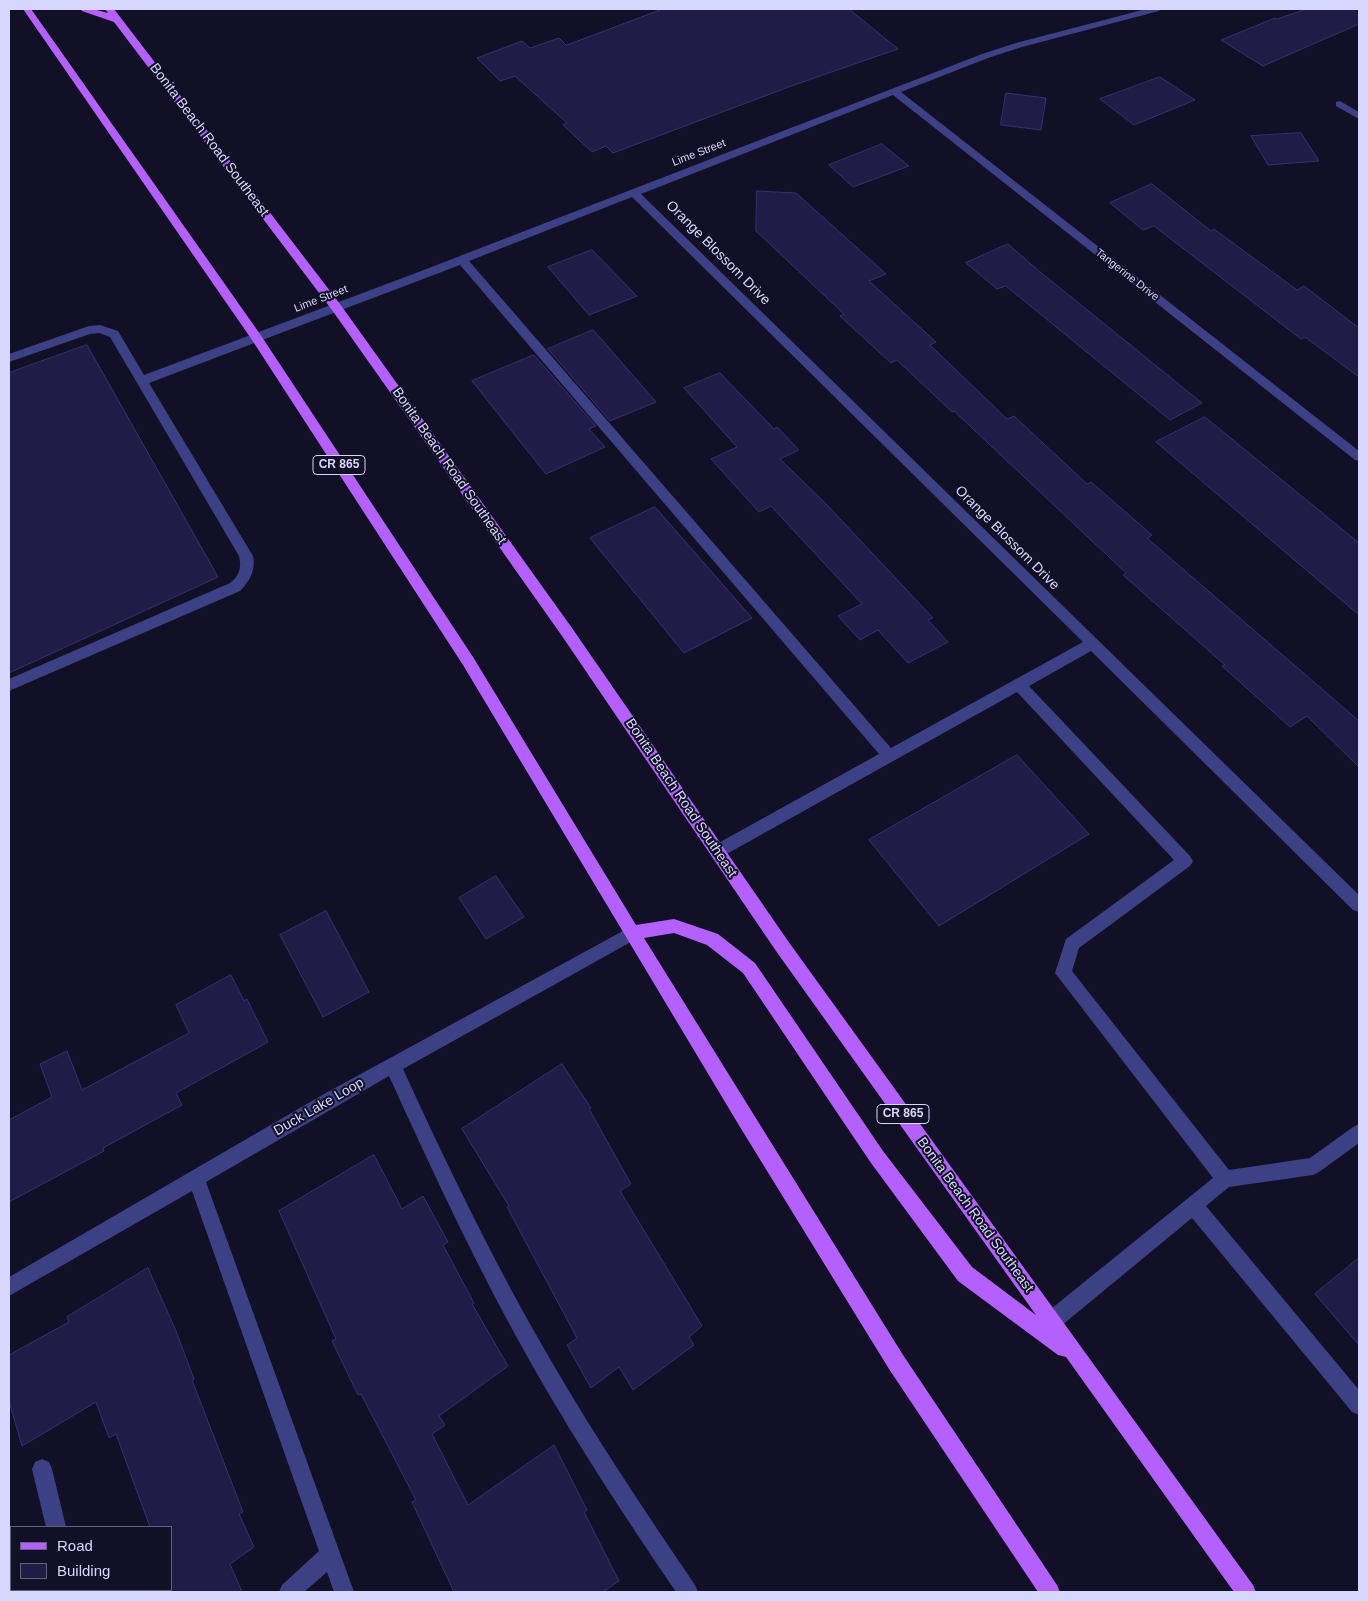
<!DOCTYPE html>
<style>
body{margin:0}
#map{position:relative;width:1368px;height:1601px;overflow:hidden;background:#121027;font-family:Arial,sans-serif}
canvas{display:block}
.frame{position:absolute;inset:0;border:10px solid #d7d7fe;pointer-events:none}
.legend{position:absolute;left:10px;top:1526px;width:162px;height:65px;box-sizing:border-box;background:#121027;border:1px solid #61607d;margin:0;padding:6px 9px;list-style:none;font-size:15px;color:#d7d7fe}
.legend li{display:flex;align-items:center;gap:10px;height:25px}
.legend b{width:25px;border:1px solid #61607d}
</style>
<div id="map">
<canvas width="1368" height="1601"></canvas>
<div class="frame"></div>
<ul class="legend">
<li><b style="height:6px;background:#b360fc"></b>Road</li>
<li><b style="height:14px;background:#211c47"></b>Building</li>
</ul>
</div>
<script>
const c = document.querySelector('canvas').getContext('2d');
c.lineJoin = 'round';
function paint(path, color) { c.fillStyle = color; c.fill(path, 'evenodd'); }
function strokePath(path, color, width, dash) { c.strokeStyle = color; c.lineWidth = width; c.lineCap = dash ? 'butt' : 'round'; c.setLineDash(dash || []); c.stroke(path); }
function write(font, color, halo, rows, align = 'center') {
  c.font = font + ' Arial,sans-serif'; c.lineWidth = 4; c.setLineDash([]); c.textBaseline = 'middle'; c.strokeStyle = halo; c.fillStyle = color; for (const [text, x, y, turn = 0] of rows) {
    c.save(); c.translate(x, y); c.rotate((+turn || 0) * Math.PI / 180); c.textAlign = isNaN(turn) ? turn : align; if (halo) c.strokeText(text, 0, 0); c.fillText(text, 0, 0); c.restore();
  }
}
const building = new Path2D(`
 M663,9H849L898,49L794,85L613,153L606,146L592,152L563,125L567,123L515,76L500,81L477,58L522,41L530,48L559,38L566,45Z
 M1307,9H1359V24L1263,66L1221,40L1275,18L1276,19Z
 M1160,77L1195,100L1134,125L1100,99Z
 M1006,93L1046,98L1041,130L1001,125Z
 M1301,133L1319,161L1268,165L1251,136Z
 M882,144L909,166L853,187L829,165Z
 M1152,184L1211,231L1214,229L1297,290L1304,286L1359,328V377L1305,337L1301,339L1154,226L1143,230L1110,203Z
 M757,191L796,193L886,274L869,281L936,342L930,345L1007,419L1014,416L1087,484L1091,482L1152,535L1147,538L1359,721V767L1307,716L1290,727L1222,666L1225,665L1123,575L1126,573L954,411L952,412L897,360L891,363L840,316L844,314L756,231Z
 M1008,244L1039,271L1202,403L1170,420L1006,286L997,289L966,263Z
 M592,250L637,296L589,315L548,267Z
 M593,330L603,341L656,402L610,421L548,349Z
 M87,345L218,577L9,673V373Z
 M534,355L596,426L589,429L605,447L546,474L472,381Z
 M720,373L774,429L777,427L799,450L780,459L827,505L933,618L928,620L948,642L908,663L878,630L860,640L838,616L862,604L771,506L759,512L711,459L737,447L684,388Z
 M1205,417L1359,543V615L1156,442Z
 M655,507L752,618L684,653L590,538Z
 M1017,755L1089,834L939,926L869,840Z
 M496,876L524,917L486,939L459,898Z
 M326,911L369,992L323,1017L280,935Z
 M231,975L244,1001L247,999L268,1042L176,1093L182,1105L103,1148L104,1151L9,1202V1120L52,1097L40,1064L67,1051L82,1090L189,1033L176,1005Z
 M562,1064L591,1108L589,1109L631,1184L620,1191L702,1326L689,1337L694,1345L633,1390L619,1367L591,1388L567,1345L577,1338L507,1207L509,1206L462,1129Z
 M374,1155L402,1209L423,1196L448,1242L443,1245L474,1303L472,1304L508,1366L439,1416L445,1425L432,1434L468,1505L554,1445L587,1510L584,1512L619,1581L603,1592H454L412,1502L416,1500L361,1394L358,1395L332,1341L336,1339L279,1211Z
 M1359,1258V1345L1315,1294Z
 M148,1268L176,1331L194,1379L192,1380L243,1512L239,1514L254,1547L230,1564L242,1592H171V1527H150L116,1434L109,1438L96,1402L22,1446L9,1401V1355L69,1322L67,1317Z`);
const minor = new Path2D(`
 M1146,9H1161L1159,11L1022,47L988,58L901,92L1359,451V461L1355,460L893,95L641,194L1359,895V912L1353,910L1091,651L1029,686L1190,856L1193,861L1190,866L1079,948L1072,971L1229,1170L1310,1158L1353,1127L1359,1124V1143L1319,1172L1313,1175L1229,1187L1206,1206L1359,1390V1415L1352,1412L1192,1218L1050,1335L1043,1337L1036,1335L1034,1328L1036,1321L1213,1178L1055,973L1066,939L1174,860L1017,692L723,856L718,858L713,856L710,851L713,846L879,754L460,265L149,383L253,556C256,570 250,581 240,591L9,691V679L230,583C239,576 242,568 239,556L110,337L99,333L90,334L9,362V354L89,326L100,325L118,331L144,375L416,273L982,54L1016,43ZM632,197L1083,642L891,748L469,261Z
 M1340,101L1359,112V119L1336,106V102Z
 M632,926L638,928L640,933L638,938L403,1069C448,1167 495,1265 550,1359C595,1437 645,1511 695,1585L698,1592H676C627,1520 579,1447 536,1372C481,1276 435,1177 389,1076L206,1182L354,1592H334L327,1572L304,1592H279L282,1585L319,1551L192,1191L9,1296V1277L324,1094Z
 M42,1459L49,1462L52,1469L66,1527H46L32,1469L35,1462Z
 M60,1590H80V1592H60Z`);
const major = new Path2D(`
 M23,9H31L260,334L473,657L636,925L674,919L718,934L755,963L883,1151L972,1267L1036,1315L776,951L562,636L332,310L114,22L82,11L81,9H93L108,13L105,9H114L340,304L572,628L788,941L1253,1585L1256,1592H1234L1066,1357L1058,1355L958,1281L871,1163L743,973L707,945L674,933L644,938L903,1355L1057,1585L1060,1592H1038L889,1369L740,1127L463,665L252,340Z`);
const farStreetnames = [
 ["Lime Street",699,153,-21],
 ["Tangerine Drive",1127,275,38],
 ["Lime Street",321,299,-21]
];
const shields = [
 [339,465,52],
 [903,1114,52]
];
const shieldNames = [
 ["CR 865",339,465],
 ["CR 865",903,1114]
];
const streetNames = [
 ["Bonita Beach Road Southeast",209,140,53],
 ["Orange Blossom Drive",718,253,45],
 ["Bonita Beach Road Southeast",449,466,55],
 ["Orange Blossom Drive",1007,538,45],
 ["Bonita Beach Road Southeast",681,798,56],
 ["Duck Lake Loop",319,1107,-30],
 ["Bonita Beach Road Southeast",975,1215,54]
];
paint(building, '#211c47');
strokePath(building, '#362f73', 1);
paint(minor, '#3c4085');
paint(major, '#b360fc');
write('11px', '#d7d7fe', '#121027', farStreetnames);
for (const [x, y, w] of shields) { const box = new Path2D(); box.roundRect(x - w / 2, y - 9.5, w, 19, 4); c.fillStyle = '#121027'; c.fill(box); strokePath(box, '#d7d7fe', 1); }
write('bold 12px', '#d7d7fe', null, shieldNames);
write('14px', '#d7d7fe', '#121027', streetNames);
</script>
